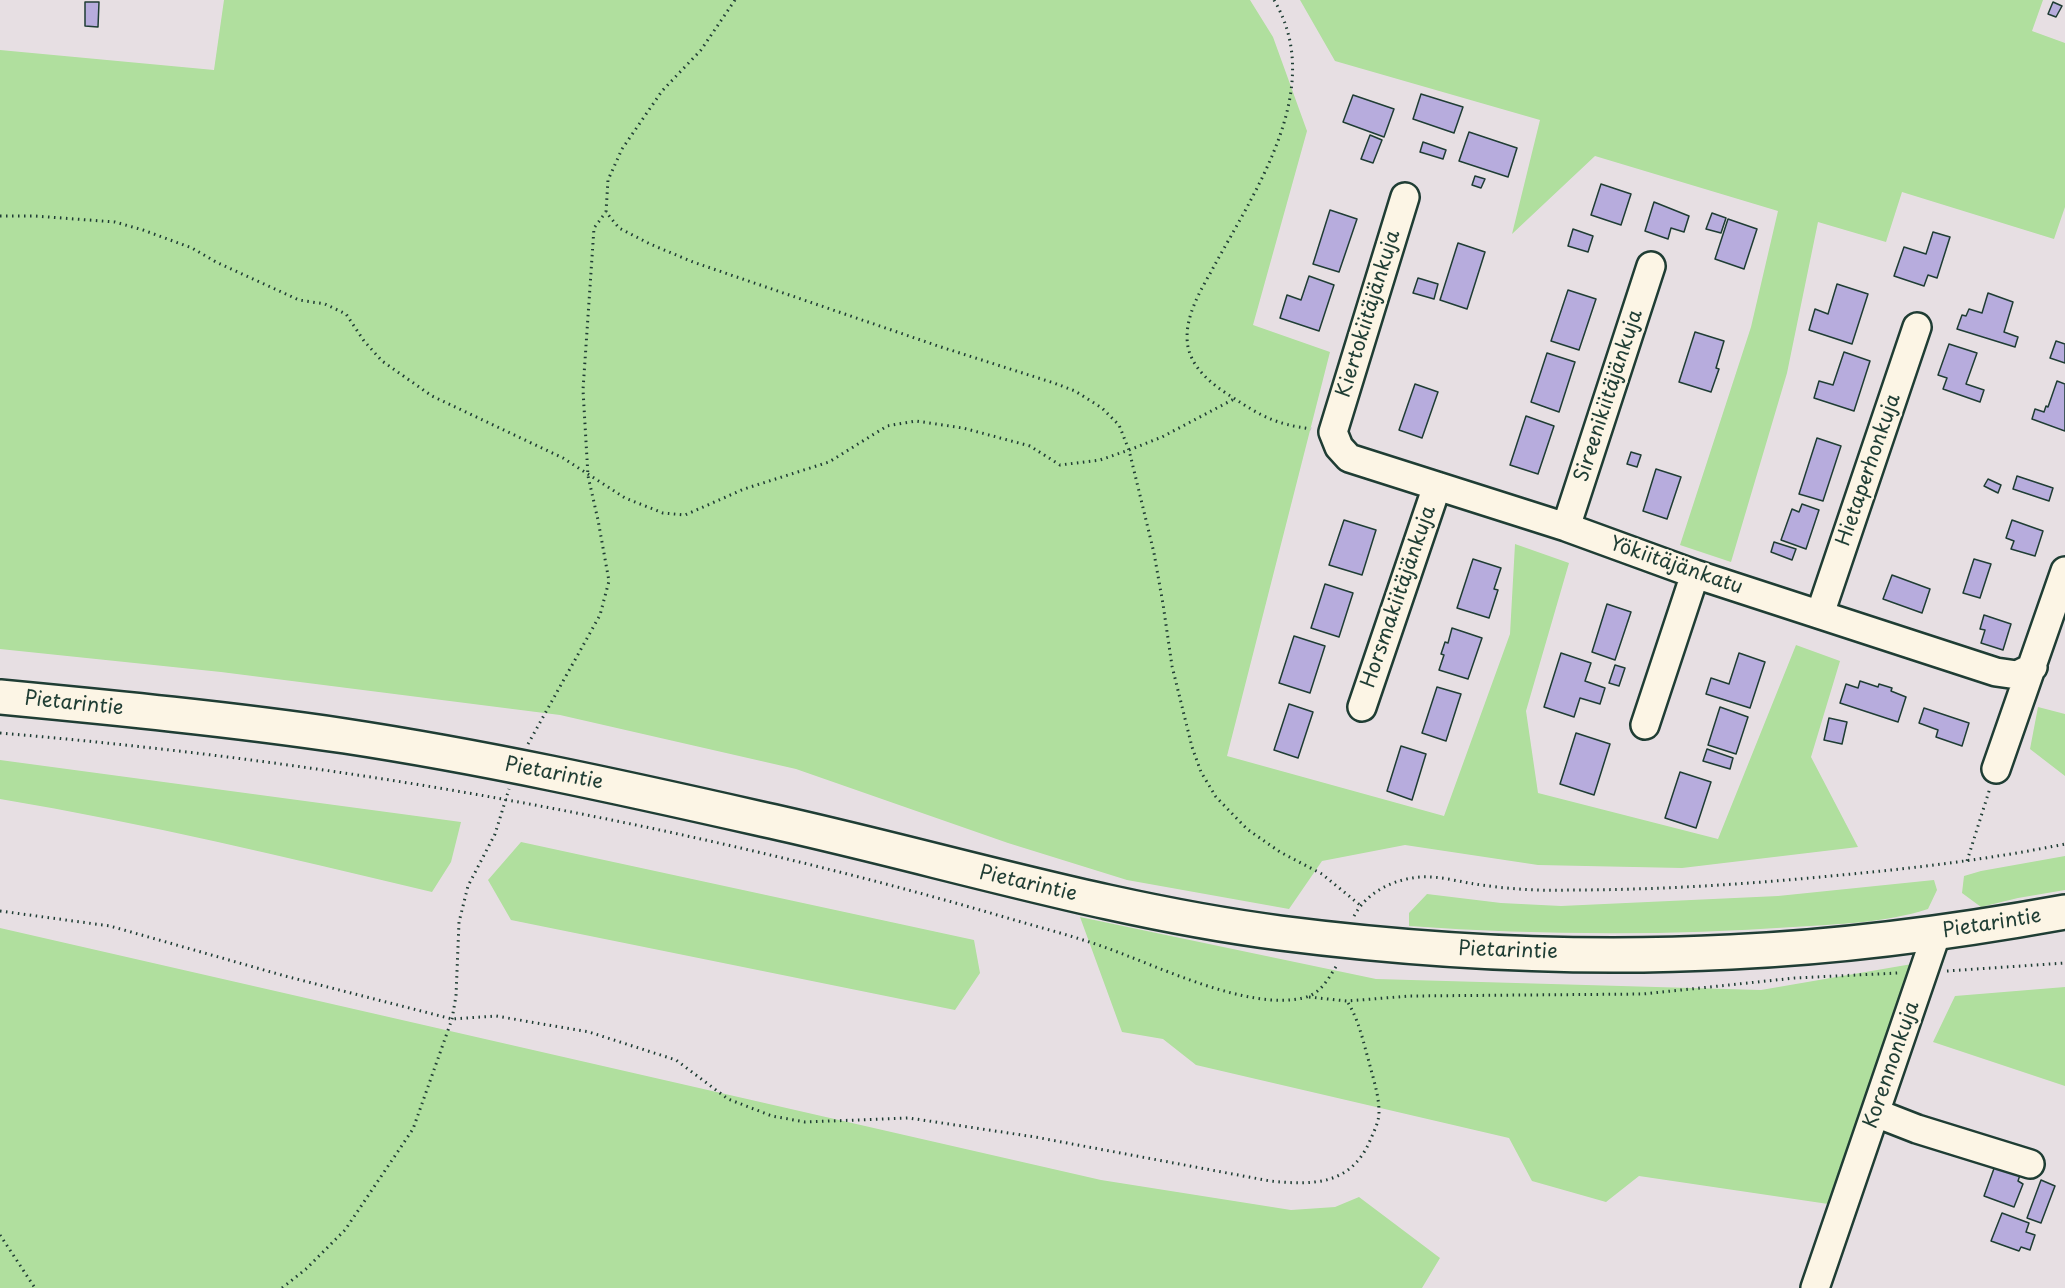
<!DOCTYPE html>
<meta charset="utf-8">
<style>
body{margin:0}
canvas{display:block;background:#e7dfe3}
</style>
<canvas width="2065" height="1288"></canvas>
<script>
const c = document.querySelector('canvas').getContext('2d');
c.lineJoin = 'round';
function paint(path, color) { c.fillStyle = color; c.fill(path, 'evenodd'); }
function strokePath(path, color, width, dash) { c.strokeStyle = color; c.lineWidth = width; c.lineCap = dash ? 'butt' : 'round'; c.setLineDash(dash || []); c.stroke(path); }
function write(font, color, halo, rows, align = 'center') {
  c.font = font + ' "Playpen Sans",sans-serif'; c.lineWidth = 5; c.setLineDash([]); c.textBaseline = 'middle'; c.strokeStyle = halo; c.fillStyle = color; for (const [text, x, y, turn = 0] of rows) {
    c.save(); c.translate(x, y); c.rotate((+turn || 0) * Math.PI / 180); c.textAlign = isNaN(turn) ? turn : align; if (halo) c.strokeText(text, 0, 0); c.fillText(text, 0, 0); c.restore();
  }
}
const green = new Path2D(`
 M224,0H1250L1273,37L1307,131L1253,325L1330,352L1227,756L1444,816L1510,634L1515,544L1569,563L1526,711L1538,793L1718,839L1796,645L1840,661L1811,757L1858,847L1682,868L1538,865L1405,845L1322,861L1289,909L1127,880L1008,843L796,769L560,715L221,672L0,649V50L214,70Z
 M1300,0H2043L2032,31L2065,43V207L2054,239L1902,192L1886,242L1818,222L1787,373L1731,562L1680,545L1751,327L1778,211L1595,156L1512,234L1540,120L1335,61Z
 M2038,707L2065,714V776L2030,749Z
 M0,760L461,822L451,862L432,892C289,858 145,823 0,799Z
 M521,842L974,940L980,973L955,1010L511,920L488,880Z
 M2065,856V890L2018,898L1981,907L1962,893L1964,876L1981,871Z
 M1934,880L1937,890L1928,909C1885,923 1838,924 1793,927C1665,936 1537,935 1409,926V913L1427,894L1501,903L1561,906L1778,896Z
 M1080,917L1376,979L1761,990L1912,964L1835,1205L1639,1176L1606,1202L1532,1181L1509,1138L1196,1065L1163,1039L1122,1032Z
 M0,928L1101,1180L1291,1210L1335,1207L1359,1197L1440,1258L1422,1288H0Z
 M2065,987V1086L1933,1042L1955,996Z`);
const building = new Path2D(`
 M85,2H99L98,27L85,26Z
 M2053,2L2062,6L2056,17L2048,14Z
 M1421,94L1463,107L1454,133L1413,119Z
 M1353,95L1394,109L1384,137L1343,122Z
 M1469,132L1517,148L1508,177L1459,161Z
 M1370,135L1382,140L1373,163L1361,159Z
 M1423,142L1446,150L1443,159L1420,152Z
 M1475,176L1485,179L1481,188L1472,185Z
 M1601,184L1631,194L1621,225L1591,215Z
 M1654,202L1689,216L1684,232L1671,228L1668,239L1645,231Z
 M1330,210L1357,219L1339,272L1313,264Z
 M1712,213L1726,218L1721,233L1706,229Z
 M1728,219L1757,229L1744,269L1715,259Z
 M1573,229L1593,236L1588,252L1568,246Z
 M1933,232L1950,237L1937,278L1928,275L1924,286L1894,276L1904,247L1926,254Z
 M1458,243L1485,252L1467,309L1440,300Z
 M1309,276L1334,285L1319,331L1280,318L1287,295L1301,300Z
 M1418,278L1438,284L1434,299L1413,293Z
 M1837,284L1868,294L1852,344L1809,330L1815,309L1828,314Z
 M1568,290L1596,299L1579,350L1551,341Z
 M1988,293L2013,302L2004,332L2018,337L2015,347L1957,329L1962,315L1966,316L1969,309L1982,313Z
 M1695,332L1724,341L1716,368L1719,369L1711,392L1679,382Z
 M2056,341L2065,344V363L2050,358Z
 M1949,344L1977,353L1966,384L1984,390L1980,402L1943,389L1947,378L1938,375Z
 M1844,352L1870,361L1854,411L1814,398L1819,381L1833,385Z
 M1547,353L1575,362L1559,412L1531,402Z
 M2057,381L2065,384V431L2032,419L2035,409L2044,412L2046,406L2048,407Z
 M1415,384L1438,392L1422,438L1399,430Z
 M1526,416L1554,426L1538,474L1510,465Z
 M1817,438L1841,446L1823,501L1799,494Z
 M1631,452L1641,455L1637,467L1627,464Z
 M1656,469L1681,477L1667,519L1643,511Z
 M2017,476L2053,488L2049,501L2013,489Z
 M1988,479L2001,485L1998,493L1984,486Z
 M1802,504L1819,510L1806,549L1781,540L1792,509L1799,512Z
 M1344,520L1376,530L1362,575L1329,565Z
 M2012,520L2043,531L2035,556L2011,549L2014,541L2006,538Z
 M1774,542L1796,549L1792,560L1771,552Z
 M1473,559L1501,568L1494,589L1498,590L1489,618L1457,608Z
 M1974,559L1991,564L1980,598L1963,593Z
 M1892,575L1930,589L1922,613L1883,599Z
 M1325,584L1353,593L1339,637L1311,628Z
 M1607,604L1631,612L1615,660L1592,652Z
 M1984,615L2011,624L2003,650L1981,643L1985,630L1980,629Z
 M1452,628L1482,638L1468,679L1439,670L1444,655L1441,654L1445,642L1448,643Z
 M1294,636L1325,646L1310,693L1279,683Z
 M1561,653L1591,663L1585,681L1605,688L1600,704L1580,698L1574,717L1544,707Z
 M1739,653L1765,662L1750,708L1706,694L1711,678L1729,684Z
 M1615,665L1625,668L1619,686L1609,683Z
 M1860,681L1878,687L1879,684L1892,688L1891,691L1906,697L1898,722L1840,703L1846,684L1858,688Z
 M1437,687L1461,694L1446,741L1422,733Z
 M1289,704L1313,712L1298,758L1274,750Z
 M1720,707L1748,717L1736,754L1708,745Z
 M1924,708L1969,723L1962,746L1936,737L1938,730L1919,723Z
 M1829,718L1847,722L1842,744L1824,740Z
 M1576,733L1610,744L1594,795L1560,784Z
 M1401,746L1426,754L1412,800L1387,791Z
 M1707,749L1733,758L1730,769L1703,761Z
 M1680,772L1711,782L1696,828L1665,818Z
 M1996,1163L2021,1172L2018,1181L2023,1184L2014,1207L1984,1196Z
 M2041,1180L2055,1186L2041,1223L2027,1218Z
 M2002,1213L2029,1223L2026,1232L2035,1235L2030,1250L2021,1247L2019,1251L1991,1241Z`);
const path = new Path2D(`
 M735,0L701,50L662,91L622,149L608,180L606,212L619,228L650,244L693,262L941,347L1054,383L1075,391L1102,408L1119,425L1129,450L1154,553L1163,604L1172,666L1192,747L1201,772L1216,797L1247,829L1280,852L1322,874L1360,905
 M1274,0C1327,89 1254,192 1212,270C1199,293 1183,320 1188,347C1193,370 1213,385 1232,397C1261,416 1275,424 1311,429
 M0,216H35L115,222L143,230L192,248L216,262L299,300L325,304L346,314L364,341L382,361L432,396L563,458L625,498L663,513L685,515L744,489L829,462L887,426L916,421L963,428L1030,446L1060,465L1100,460L1129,450L1162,437L1234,399
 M0,733C342,762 682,822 1011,919C1042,928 1073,936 1104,947C1158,966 1248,1011 1303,998C1321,994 1328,979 1337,965
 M528,744L600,615L609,581L598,520L588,476L583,390L594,228L606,212
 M1967,861L1990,788
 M0,911L110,926L285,976L452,1019L496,1016L589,1032L676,1060L728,1099L772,1116L805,1122L909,1118L1035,1137L1270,1181C1311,1185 1349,1186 1369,1143C1373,1133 1379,1123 1379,1112C1379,1095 1373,1078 1369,1062C1363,1041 1359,1020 1347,1001
 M1354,916C1366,894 1388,882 1412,878C1433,874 1455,881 1475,884C1506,889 1538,891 1570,890C1660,890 1751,884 1841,875C1916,868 1991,859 2065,844
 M1947,971L2065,963
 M1309,997L1347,1001L1410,996L1643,994L1795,978L1898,973
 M0,1235L35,1288
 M282,1288L306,1269L345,1230L413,1129L452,1019L456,996L459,922L468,886L495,834L509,789`);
const minor = new Path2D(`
 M1405,197L1333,432L1339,447L1349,458L1566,527L1695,574L1996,672L2017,675L2033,667
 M1566,527L1651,266
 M1820,614L1917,327
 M1362,707L1437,486
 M1645,725L1695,574
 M1996,769L2065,571
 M1876,1113L1917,1129L2030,1164
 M1815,1288L1937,932`);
const major = new Path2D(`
 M0,697C115,708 230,719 345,736C483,757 620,787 757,818C932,856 1103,910 1280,933C1429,952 1581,960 1731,952C1843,947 1955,932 2065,912`);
const streetNames = [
 ["Kiertokiitäjänkuja",1369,314,-73],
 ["Sireenikiitäjänkuja",1609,396,-72],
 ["Hietaperhonkuja",1869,470,-71],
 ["Yökiitäjänkatu",1676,566,19],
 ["Horsmakiitäjänkuja",1399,597,-71],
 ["Pietarintie",74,704,6],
 ["Pietarintie",554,774,11],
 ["Pietarintie",1028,884,13],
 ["Pietarintie",1992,924,-9],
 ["Pietarintie",1508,951,2],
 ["Korennonkuja",1892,1065,-71]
];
paint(green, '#b0df9e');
paint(building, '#b7acdd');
strokePath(building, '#1f3d34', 1.5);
strokePath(minor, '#1f3d34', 32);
strokePath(major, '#1f3d34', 38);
strokePath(path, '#1f3d34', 3, [1.5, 4.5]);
strokePath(minor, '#fcf5e5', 27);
strokePath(major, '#fcf5e5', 33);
write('20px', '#1f3d34', '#fcf5e5', streetNames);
</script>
